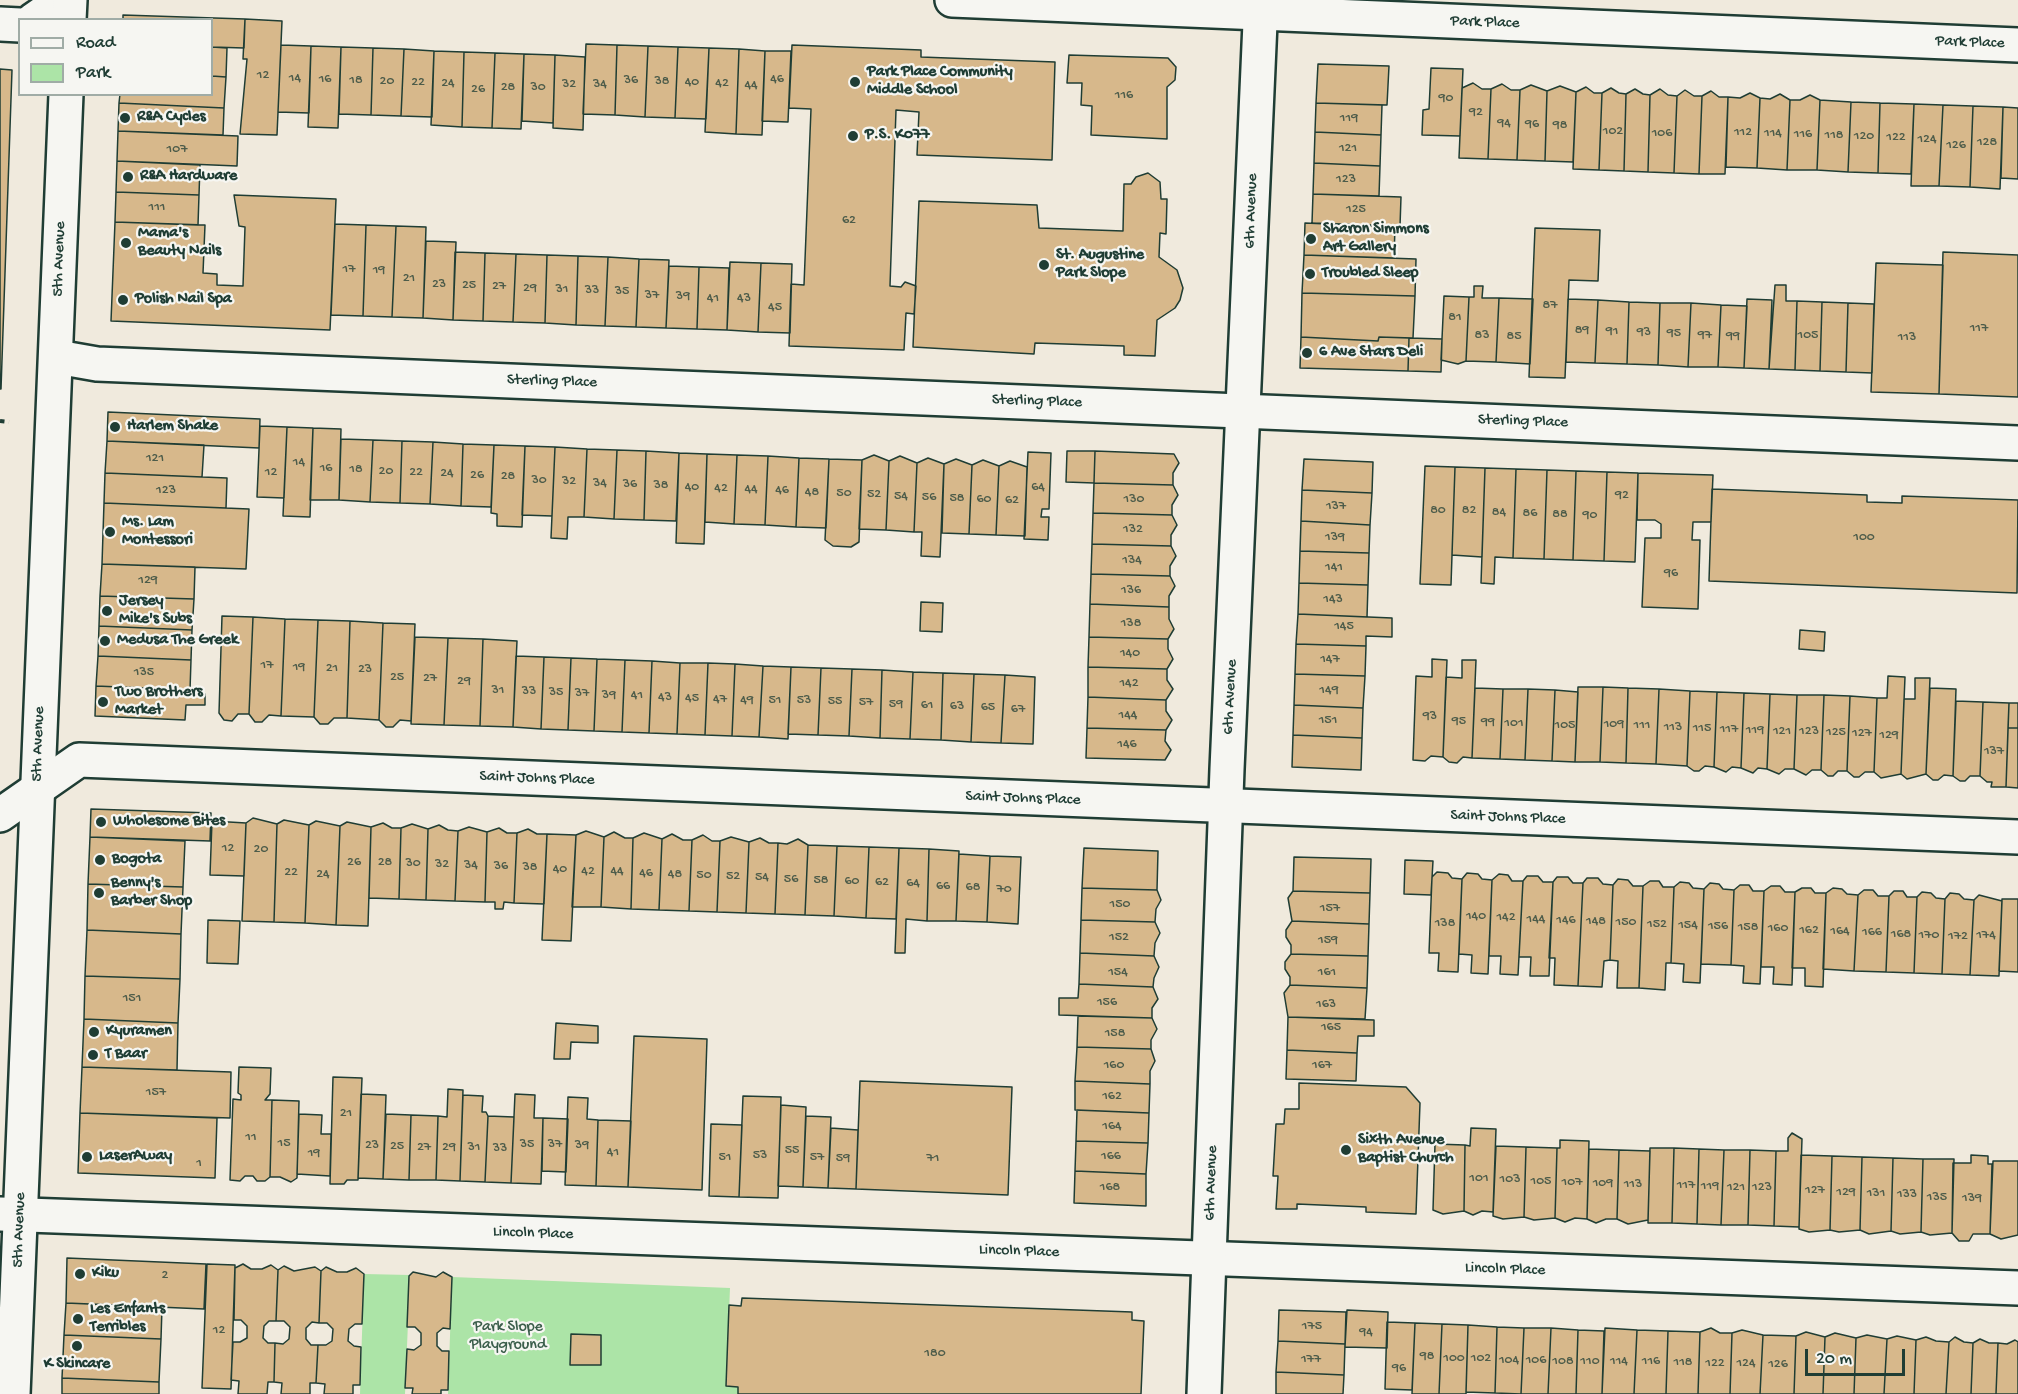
<!DOCTYPE html>
<style>
body{margin:0}
#map{position:relative;width:2018px;height:1394px;overflow:hidden;background:#f0eadd;font-family:"Gochi Hand",sans-serif}
canvas{display:block}
.legend{position:absolute;left:18px;top:18px;width:195px;height:78px;box-sizing:border-box;background:#f6f6f2;border:2px solid #a0aca6;margin:0;padding:8px 10px;list-style:none;font-size:18px;color:#1f3d34}
.legend li{display:flex;align-items:center;gap:12px;height:30px}
.legend b{width:30px;border:2px solid #a0aca6}
.scale{position:absolute;left:1805px;top:1349px;width:100px;height:27px;box-sizing:border-box;border:3px solid #1f3d34;border-top:0;padding-left:8px;font-size:18px;line-height:21px;white-space:nowrap;color:#1f3d34;-webkit-text-stroke:4px #f6f6f2;paint-order:stroke}
</style>
<div id="map">
<canvas width="2018" height="1394"></canvas>
<ul class="legend">
<li><b style="height:8px;background:#f6f6f2"></b>Road</li>
<li><b style="height:16px;background:#ace4a7"></b>Park</li>
</ul>
<div class="scale">20 m</div>
</div>
<script>
const c = document.querySelector('canvas').getContext('2d');
c.lineJoin = 'round';
function paint(path, color) { c.fillStyle = color; c.fill(path, 'evenodd'); }
function strokePath(path, color, width, dash) { c.strokeStyle = color; c.lineWidth = width; c.lineCap = dash ? 'butt' : 'round'; c.setLineDash(dash || []); c.stroke(path); }
function write(font, color, halo, rows, align = 'center') {
  c.font = font + ' "Gochi Hand",sans-serif'; c.lineWidth = 4.5; c.setLineDash([]); c.textBaseline = 'middle'; c.strokeStyle = halo; c.fillStyle = color; for (const [text, x, y, turn = 0] of rows) {
    c.save(); c.translate(x, y); c.rotate((+turn || 0) * Math.PI / 180); c.textAlign = isNaN(turn) ? turn : align; if (halo) c.strokeText(text, 0, 0); c.fillText(text, 0, 0); c.restore();
  }
}
const green = new Path2D(`
 M364,1274L410,1275L405,1394H360Z
 M452,1277L730,1288L726,1385L738,1387V1394H448Z`);
const building = new Path2D(`
 M123,15L245,19L244,48L212,47V20H123Z
 M245,19L282,21L277,135L240,134L247,59H243Z
 M586,44L617,45L615,115L583,114Z
 M281,45L311,46L309,113L278,112Z
 M617,45L648,46L645,117L615,115Z
 M792,45L921,50V57L1055,62L1052,160L917,155L919,112L896,110L890,286L901,287L905,282L916,286L914,314L906,313L904,350L789,346L791,284L804,285L811,109L789,108Z
 M311,46L341,47L338,128L308,127Z
 M648,46L678,47L675,118L645,117Z
 M212,47L227,48L226,77L212,76Z
 M341,47L373,48L371,115L339,114Z
 M678,47L709,48L706,119L675,118Z
 M373,48L404,49L401,116L371,115Z
 M709,48L739,49L736,134L705,132Z
 M404,49L434,51L432,117L401,116Z
 M739,49L765,51L762,135L736,134Z
 M434,51L464,52L462,127L431,125Z
 M765,51H791L788,122L762,121Z
 M464,52L495,53L492,128L462,127Z
 M495,53L524,54L521,129L492,128Z
 M524,54L555,55L553,123L522,121Z
 M555,55L585,57L583,130L553,128Z
 M1069,55L1168,58L1176,67L1175,80L1167,87V139L1091,135L1092,106L1081,105L1082,83H1067Z
 M1318,64L1389,66L1387,105L1316,103Z
 M1431,68L1463,69L1460,136L1422,135L1423,110L1429,109Z
 M0,69L12,70L1,389H0Z
 M212,76L226,77L224,108L119,103L120,94H212Z
 M1473,83L1482,89H1491L1488,159L1459,158L1462,88Z
 M1502,84L1511,90H1520L1517,160L1488,159L1491,89Z
 M1531,85L1547,91L1545,161L1517,160L1520,90Z
 M1560,86L1576,92L1573,162L1545,161L1547,91Z
 M1586,87L1594,93H1602L1599,170L1573,169L1576,92Z
 M1611,88L1619,93L1626,94L1624,171L1599,170L1602,93Z
 M1635,89L1643,94L1650,95L1648,172L1624,171L1626,94Z
 M1660,89L1668,95L1677,96L1674,173L1648,172L1650,95Z
 M1685,90L1694,96H1702L1699,174L1674,173L1677,96Z
 M1711,91L1719,97H1728L1725,174H1699L1702,96Z
 M1750,93L1760,98L1757,168L1726,167L1728,97L1740,98Z
 M1780,94L1790,100L1787,170L1757,168L1760,98L1770,99Z
 M1810,95L1820,100L1817,170H1787L1790,100H1800Z
 M1820,100L1851,102L1848,172L1817,170Z
 M1851,102L1880,103L1878,173L1848,172Z
 M119,103L224,108L223,135L118,131Z
 M1316,103L1382,105L1381,135L1315,132Z
 M1880,103L1914,104L1911,174L1878,173Z
 M1914,104L1943,105L1939,186H1911Z
 M1943,105L1973,106L1970,187L1939,186Z
 M1973,106L2003,107L2000,189L1970,187Z
 M2003,107L2018,108V179L2001,178Z
 M118,131L238,136L237,166L117,161Z
 M1315,132L1381,135L1380,166L1314,163Z
 M117,161L200,165L199,195L116,192Z
 M1314,163L1380,166L1379,196L1313,194Z
 M1148,173L1160,182L1161,199H1167L1166,234L1160,233L1159,257L1177,270L1183,288L1180,300L1175,308L1157,320L1155,356L1124,355V346L1035,343L1034,354L913,347L919,201L1037,205L1039,228L1123,231L1124,184H1131L1136,177Z
 M116,192L199,195L198,225L115,222Z
 M1313,194L1401,197L1400,226L1312,223Z
 M234,195L336,199L330,330L111,321L115,222L205,225L203,273L217,274V285L243,286L245,227L239,226Z
 M1305,223L1395,227L1394,258L1304,255Z
 M335,224L366,225L363,316L331,315Z
 M366,225L396,226L392,317L363,316Z
 M396,226L426,227L423,318L392,317Z
 M1535,228L1600,230L1598,281L1569,280L1565,378L1529,377Z
 M426,241L456,242L453,320L423,318Z
 M455,252L485,253L483,321L453,320Z
 M1943,252L2018,255V397L1939,394Z
 M485,253L516,254L513,322L483,321Z
 M516,254L547,255L545,323L513,322Z
 M547,255L578,256L576,325L545,323Z
 M1304,255L1416,259L1415,296L1302,293Z
 M578,256L608,257L605,326L576,325Z
 M608,257L639,259L636,327L605,326Z
 M639,259L669,260L666,328L636,327Z
 M730,262L761,263L758,332L727,330Z
 M761,263L792,264L790,333L758,332Z
 M1876,263L1943,265L1939,394L1871,392Z
 M669,266L699,267L697,329L666,328Z
 M699,267L729,268L727,330L697,329Z
 M1775,285H1786V301H1797L1795,370L1769,369Z
 M1474,286H1483L1482,298H1499L1496,362L1466,361L1469,297H1474Z
 M1302,293L1415,296L1413,338L1379,337L1378,341L1301,337Z
 M1444,296L1469,297L1466,361L1458,364L1441,360Z
 M1499,298L1533,299L1530,364L1496,362Z
 M1568,299L1598,300L1595,363L1566,362Z
 M1747,299L1772,300L1769,369L1744,368Z
 M1598,300L1629,302L1627,364L1595,363Z
 M1797,301L1822,302L1820,371L1795,370Z
 M1629,302L1660,303L1658,365L1627,364Z
 M1822,302L1848,303L1846,372L1820,371Z
 M1660,303H1691L1688,367L1658,365Z
 M1691,303L1721,305L1718,367H1688Z
 M1848,303L1874,304L1872,373L1846,372Z
 M1721,305L1747,306L1744,368L1718,367Z
 M1301,337L1378,341L1379,337L1409,338L1408,371L1300,368Z
 M1409,338L1442,339L1441,372L1408,371Z
 M108,412L260,419L259,448L107,441Z
 M260,426L287,427L284,498L257,497Z
 M287,427L313,428L310,517L283,516Z
 M313,428L341,429L339,500H310Z
 M341,439L373,440L370,502L339,500Z
 M373,440L402,441L400,503L370,502Z
 M107,441L204,445L202,477L105,473Z
 M402,441L433,442L430,504L400,503Z
 M433,442L463,444L461,506L430,504Z
 M463,444L494,445L491,507L461,506Z
 M494,445L525,446L522,527L497,526V514L491,513Z
 M525,446L555,447L552,516L522,515Z
 M555,447L587,449L584,517H568L567,539L551,538Z
 M587,449L617,450L614,519L584,517Z
 M617,450L646,451L644,520L614,519Z
 M646,451L679,453L676,521L644,520Z
 M1067,451H1095L1094,483L1066,482Z
 M1095,451L1174,454L1179,463L1173,473V485L1094,483Z
 M1028,452L1051,453L1049,509H1042L1041,517H1049L1048,540L1024,539Z
 M679,453L707,454L704,544L676,543Z
 M707,454L737,455L734,524L705,522Z
 M737,455L768,456L765,525L734,524Z
 M874,455L889,461L886,530L859,529L862,460Z
 M768,456L799,458L796,527L765,525Z
 M900,456L917,463L914,532L886,530L889,461Z
 M799,458L829,459L826,528L796,527Z
 M928,458L944,464L940,557L921,556L922,532H914L917,463Z
 M829,459L862,460L859,542L851,547L833,546L825,540Z
 M956,459L972,465L969,534L942,533L944,464Z
 M1304,459L1373,462L1372,493L1302,490Z
 M983,460L999,466L996,535L969,534L972,465Z
 M1010,461L1027,467L1025,536L996,535L999,466Z
 M1425,466L1455,467L1451,585L1420,584Z
 M1455,467L1485,468L1482,557L1452,555Z
 M1485,468L1516,469L1513,558L1495,557L1494,584L1481,583Z
 M1516,469L1547,470L1544,559L1513,558Z
 M1547,470L1576,471L1573,560L1544,559Z
 M1576,471L1607,472L1604,561L1573,560Z
 M1607,472L1638,473L1635,562L1604,561Z
 M105,473L227,478L226,508L104,503Z
 M1638,473L1713,475L1711,522H1693L1692,540H1700L1698,609L1642,607L1645,538H1661V524L1655,520H1637Z
 M1094,483L1173,485L1178,495L1172,505V515L1093,513Z
 M1712,489L1867,495V502L1902,503V496L2018,500L2017,593L1709,581Z
 M1302,490L1372,493L1370,525L1301,521Z
 M104,503L249,509L246,569L102,564Z
 M1093,513L1172,515L1177,525L1171,535V546L1092,544Z
 M1301,521L1370,525L1369,553L1300,551Z
 M1092,544L1171,546L1176,556L1170,566V576L1091,574Z
 M1300,551L1369,553L1368,585L1299,583Z
 M102,564L195,567L194,599L100,596Z
 M1091,574L1170,576L1175,586L1169,596V607L1090,604Z
 M1299,583L1368,585L1367,617L1298,614Z
 M100,596L194,599L192,630L99,626Z
 M921,602L943,603L942,632L920,631Z
 M1090,604L1169,607V619L1174,629L1168,639L1089,637Z
 M1298,614L1392,618V637L1366,636V646L1296,644Z
 M222,616L253,617L249,714H238L232,721L224,720L219,713Z
 M253,617L285,619L281,716L269,715L262,722H255L249,714Z
 M285,619L318,620L314,717L281,716Z
 M318,620L350,621L347,718H334L328,724H320L314,717Z
 M350,621L383,623L379,720L347,718Z
 M383,623L415,624L411,721L400,720L393,727H386L379,720Z
 M99,626L192,630L191,660L98,656Z
 M1800,630L1825,632L1824,651L1799,649Z
 M415,637L448,638L444,725L411,724Z
 M1089,637L1168,639V649L1173,659L1167,669L1088,667Z
 M448,638L483,639L480,726L444,725Z
 M483,639L517,641L513,727L480,726Z
 M1296,644L1366,646L1365,676L1295,674Z
 M98,656L191,660L190,690L96,686Z
 M516,656L544,657L541,729L513,727Z
 M544,657L571,658L568,730L541,729Z
 M571,658L597,659L594,731L568,730Z
 M597,659L625,660L622,732L594,731Z
 M1432,659L1447,660L1443,757L1431,756L1425,761L1413,760L1416,676L1432,677Z
 M625,660L652,661L649,733L622,732Z
 M1462,660H1476L1472,758L1463,757L1457,763L1449,762L1443,757L1446,677L1462,678Z
 M652,661L680,663L677,734L649,733Z
 M680,663H708L705,735L677,734Z
 M708,663L735,664L732,736L705,735Z
 M735,664L763,666L759,737L732,736Z
 M763,666L791,667L788,739L759,737Z
 M791,667L821,668L818,735L788,734Z
 M1088,667L1167,669V680L1173,689L1166,700L1088,697Z
 M821,668L852,669L849,736L818,735Z
 M852,669L882,670L880,738L849,736Z
 M882,670L913,672L910,739L880,738Z
 M913,672L943,673L941,740L910,739Z
 M943,673L974,674L971,742L941,740Z
 M974,674L1005,675L1001,743L971,742Z
 M1295,674L1365,676L1363,708L1294,705Z
 M1005,675L1035,677L1033,744L1001,743Z
 M1888,676L1905,677L1901,774L1881,778L1874,772L1877,698H1887Z
 M1915,678H1930L1926,774L1907,779L1901,774L1904,699H1915Z
 M96,686L190,690L192,693L205,694V705H186L185,720L95,716Z
 M1578,687H1603L1600,762H1575Z
 M1603,687L1628,688L1626,763L1600,762Z
 M1475,688L1503,689L1500,759L1472,758Z
 M1628,688L1659,689L1656,764L1626,763Z
 M1930,688L1956,689L1953,776L1944,775L1938,780H1933L1926,774Z
 M1503,689H1528L1525,760L1500,759Z
 M1528,689L1555,690L1552,761L1525,760Z
 M1659,689L1690,691L1687,766L1656,764Z
 M1555,690L1578,692L1575,762L1552,761Z
 M1690,691L1717,692L1714,767L1705,766L1699,771H1694L1687,766Z
 M1717,692L1744,693L1741,768L1732,767L1726,772L1714,767Z
 M1744,693L1770,694L1767,769L1758,768L1753,773L1741,768Z
 M1770,694L1797,695L1794,769H1785L1779,774L1767,769Z
 M1797,695H1824L1821,770H1812L1806,775L1794,769Z
 M1824,695L1850,696L1847,771H1838L1833,776H1828L1821,770Z
 M1850,696L1877,698L1874,772H1865L1859,777H1854L1847,771Z
 M1088,697L1166,700V711L1172,720L1166,730L1087,728Z
 M1956,701L1983,702L1980,776H1970L1965,781H1960L1953,776Z
 M1983,702L2009,703L2006,787H1991L1992,782H1987L1980,776Z
 M2009,703H2018V728H2008Z
 M1294,705L1363,708L1362,738L1293,735Z
 M1087,728L1166,730L1165,741L1171,750L1165,760L1086,758Z
 M2008,728H2018V788L2006,787Z
 M1293,735L1362,738L1361,770L1292,767Z
 M91,809L211,813L210,841L90,837Z
 M253,818L277,824L274,922L242,921L246,823Z
 M284,820L309,825L305,923L274,922L277,824Z
 M212,821L246,823L244,876L210,875Z
 M316,821L340,826L336,925L305,923L309,825Z
 M347,822L371,827L368,926L336,925L340,826Z
 M383,823L392,828H401L399,899L369,898L371,827Z
 M412,824L428,829L426,900L399,899L401,828Z
 M439,825L448,830L458,831L455,901L426,900L428,829Z
 M469,827L487,832L485,902L455,901L458,831Z
 M499,828L507,833H517L514,903L504,902L503,909H495V902H485L487,832Z
 M528,829L537,834H547L544,904L514,903L517,833Z
 M586,831L604,837L601,907H572L576,835Z
 M614,832L625,838H633L631,909L601,907L604,837Z
 M644,833L662,839L659,910L631,909L633,838Z
 M547,834L576,835L571,941L542,940Z
 M672,834L683,840H692L689,911L659,910L662,839Z
 M703,835L712,841H720L717,912L689,911L692,840Z
 M90,837L185,841L183,887L88,884Z
 M731,837L749,842L746,913L717,912L720,841Z
 M760,838L769,843H778L775,914L746,913L749,842Z
 M798,839L808,845L805,915L775,914L778,843L787,844Z
 M808,845L837,846L834,916L805,915Z
 M837,846L869,847L866,918L834,916Z
 M869,847L899,848L896,919L866,918Z
 M899,848L929,849L927,921L906,919L905,953H895Z
 M1084,848L1158,851L1157,890L1082,888Z
 M929,849L959,851L956,921H927Z
 M959,854L990,856L987,922L956,921Z
 M990,856L1021,857L1018,924L987,922Z
 M1294,857L1371,859L1370,893L1293,891Z
 M1405,860L1433,861L1431,895L1404,894Z
 M1437,872L1448,873L1452,878L1462,879L1458,972L1438,971L1439,953H1429L1432,877Z
 M1467,873L1478,874L1482,879L1492,880L1488,974L1471,973L1472,955L1459,954L1462,879Z
 M1499,874L1508,875L1512,881H1523L1518,975L1500,974L1501,956H1489L1492,880Z
 M1527,876H1538L1543,882H1553L1549,976H1530L1531,957H1519L1523,881Z
 M1557,877H1568L1573,883H1583L1578,986L1554,985L1555,958H1549L1553,882Z
 M1587,878H1598L1603,884L1613,885L1610,960L1604,961L1602,987L1578,986L1583,883Z
 M1618,879L1628,880L1633,886H1643L1639,988H1617L1618,961L1610,960L1613,885Z
 M1650,881H1659L1663,887H1674L1671,963H1666L1665,990L1639,988L1643,886Z
 M1680,882L1689,883L1693,888L1704,889L1700,983L1683,982L1684,964L1671,963L1674,887Z
 M1710,883L1719,884L1723,889L1734,890L1731,965L1701,964L1704,889Z
 M88,884L183,887L181,934L87,930Z
 M1740,885H1749L1753,891H1764L1760,984L1743,983L1744,966L1731,965L1734,890Z
 M1771,886H1780L1785,892H1795L1792,985L1773,984L1774,967H1761L1764,891Z
 M1082,888L1157,890L1161,900L1156,909L1155,922L1081,920Z
 M1802,888H1811L1815,893H1826L1823,987L1805,986V968H1792L1795,892Z
 M1833,888L1842,889L1847,894L1858,895L1854,971L1823,969L1826,893Z
 M1864,890H1873L1878,896H1889L1886,972L1854,971L1858,895Z
 M1293,891L1370,893L1369,924L1292,921L1288,898Z
 M1894,891H1903L1907,897H1917L1914,973L1886,972L1889,896Z
 M1922,892L1931,893L1936,898L1945,899L1942,974L1914,973L1917,897Z
 M1950,893L1959,894L1964,899L1974,900L1970,975L1942,974L1945,899Z
 M1979,895L2002,901L1999,976L1970,975L1974,900Z
 M2002,899H2018V972L1999,971Z
 M208,920L240,921L238,964L207,963Z
 M1081,920L1155,922L1160,933L1155,943L1154,956L1080,953Z
 M1292,921L1369,924L1368,956L1291,954V945L1286,937V930Z
 M87,930L181,934L180,979L85,976Z
 M1080,953L1154,956L1159,967L1154,978L1153,987L1079,984Z
 M1291,954L1368,956L1367,988L1290,985V977L1285,969V962Z
 M85,976L180,979L178,1023L84,1019Z
 M1079,984L1153,987L1158,999L1152,1008V1018L1059,1015V998H1078Z
 M1290,985L1367,988L1365,1019L1288,1017L1284,993Z
 M1078,1016L1152,1018L1157,1029L1151,1040V1049L1077,1047Z
 M1288,1017L1374,1020V1036H1358L1357,1053L1287,1050Z
 M84,1019L178,1023L177,1070L82,1067Z
 M556,1023L598,1026V1043L571,1042L570,1059H554Z
 M634,1036L707,1039L702,1190L628,1187Z
 M1077,1047L1151,1049L1155,1061L1150,1071V1084L1075,1081Z
 M1287,1050L1357,1053L1356,1081L1286,1079Z
 M82,1067L231,1072L230,1118L80,1113Z
 M239,1067L271,1068L270,1094L265,1100H272L270,1177L265,1181H257L253,1176H245L240,1181L230,1180L233,1099L241,1100V1095L238,1093Z
 M333,1077L362,1078L358,1180H347L344,1184H330Z
 M860,1081L1012,1087L1008,1195L856,1189Z
 M1075,1081L1150,1084L1149,1113L1075,1110Z
 M1299,1083L1406,1087L1420,1103L1416,1214L1366,1212V1207L1297,1204V1209H1276L1278,1176H1273L1276,1124H1284L1285,1109H1299Z
 M448,1089L463,1090L460,1181L436,1180L438,1116L447,1117Z
 M361,1094L386,1095L383,1179L358,1178Z
 M515,1094L535,1095L534,1118H543L541,1184L511,1183Z
 M463,1095L483,1096L482,1112H486L488,1116L485,1182L460,1181Z
 M743,1096L781,1097L778,1198L739,1197Z
 M568,1097L588,1098L587,1119L598,1120L596,1186L565,1185Z
 M272,1100L299,1101L297,1178L291,1182L280,1177H270Z
 M781,1105L806,1107L803,1187L778,1186Z
 M1077,1110L1149,1113L1148,1143L1076,1141Z
 M80,1113L217,1118L215,1178L78,1173Z
 M299,1114L322,1115L321,1134H331L330,1176L297,1174Z
 M386,1114L411,1115L409,1180L383,1179Z
 M411,1115L438,1116L436,1180H409Z
 M488,1116L514,1117L511,1183L485,1182Z
 M806,1116L831,1117L828,1188L803,1187Z
 M543,1118L568,1119L566,1172L542,1171Z
 M598,1120L631,1121L628,1187L596,1186Z
 M711,1124L742,1125L739,1197L709,1196Z
 M831,1128L858,1130L856,1189L828,1188Z
 M1471,1128L1496,1129L1493,1212L1482,1211L1473,1215L1464,1211L1465,1145L1470,1146Z
 M1792,1133L1802,1139L1799,1227L1774,1226L1776,1151H1788V1138Z
 M1560,1140L1589,1141L1587,1219L1575,1218L1565,1222L1555,1218L1557,1148H1560Z
 M1076,1141L1148,1143L1146,1174L1075,1171Z
 M1435,1144L1465,1145L1464,1211L1443,1214L1433,1210Z
 M1496,1146L1526,1147L1524,1217L1503,1219L1493,1216Z
 M1526,1147L1557,1148L1555,1218L1534,1220L1524,1217Z
 M1650,1148H1674L1672,1223H1648Z
 M1674,1148L1699,1149L1697,1224L1672,1223Z
 M1589,1149L1619,1150L1617,1219H1606L1596,1223L1587,1219Z
 M1699,1149L1724,1150L1721,1225L1697,1224Z
 M1619,1150L1650,1151L1648,1220L1628,1224L1617,1219Z
 M1724,1150H1750L1748,1225H1721Z
 M1750,1150L1776,1151L1774,1226L1748,1225Z
 M1801,1155L1832,1156L1830,1230L1809,1232L1799,1229Z
 M1971,1155L1988,1156V1164H1992L1990,1234H1973L1969,1241H1959L1952,1233L1953,1163H1971Z
 M1832,1156L1862,1157L1860,1230L1839,1232L1830,1230Z
 M1862,1157L1893,1158L1891,1231L1869,1234L1860,1230Z
 M1893,1158L1923,1159L1921,1232L1900,1234L1891,1231Z
 M1923,1159H1954L1952,1233L1930,1235L1921,1232Z
 M1993,1161H2018V1235L2001,1239L1990,1234Z
 M1075,1171L1146,1174V1206L1074,1203Z
 M67,1258L206,1264L204,1309L66,1303Z
 M207,1264L235,1265L231,1389L202,1388Z
 M243,1264L251,1269H262L271,1265L278,1270L276,1321H269L264,1326L263,1338L268,1343H275L274,1382H268L267,1394H238L239,1381L231,1380L233,1342H240L247,1338V1326L241,1320H234L235,1268Z
 M284,1266L294,1271L315,1267L321,1271L319,1323L312,1322L306,1328V1339L311,1345H318L316,1383H310V1394H281L282,1383L274,1382L275,1343L283,1344L289,1339L290,1327L284,1321H276L278,1270Z
 M326,1267L337,1272H347L356,1268L364,1274L362,1324H355L349,1329L348,1341L354,1346L361,1347L360,1385H353V1394H324L325,1384L316,1383L318,1345H326L332,1341L333,1329L327,1323H319L321,1271Z
 M413,1272L436,1277L443,1272L452,1277L450,1329L443,1328L437,1333V1346L442,1351H449L448,1390H441V1394H412L413,1388H405L407,1349L414,1350L421,1345V1333L415,1327H407L409,1276Z
 M742,1298L1132,1312V1320L1144,1321L1141,1394H738V1387L726,1386L729,1305L741,1306Z
 M66,1303L162,1307L161,1339L64,1335Z
 M1279,1310L1346,1312L1345,1344L1278,1341Z
 M1347,1310L1388,1312L1387,1348L1345,1347Z
 M1387,1322L1415,1323L1412,1390L1385,1389Z
 M1415,1323L1442,1324L1439,1394H1412Z
 M1442,1324L1468,1325L1466,1394H1439Z
 M1468,1325L1497,1327L1495,1393L1466,1392Z
 M1497,1327L1524,1328L1521,1394L1495,1393Z
 M1524,1328H1551L1548,1394H1521Z
 M1551,1328L1578,1330L1576,1394H1548Z
 M1605,1328L1637,1330L1634,1394H1602Z
 M1711,1328L1720,1333H1732L1730,1394H1698L1700,1332Z
 M1578,1330L1604,1331L1602,1394H1576Z
 M1637,1330L1668,1331L1666,1394H1634Z
 M1742,1330L1763,1335L1760,1394H1730L1732,1333Z
 M1668,1331L1700,1332L1698,1394H1666Z
 M1806,1332L1825,1337L1823,1394H1794L1796,1336Z
 M1835,1333L1856,1338L1854,1394H1823L1825,1337Z
 M571,1334L601,1335V1365H570Z
 M64,1335L161,1339L159,1382L62,1378Z
 M1763,1335L1796,1336L1794,1394H1760Z
 M1867,1335L1887,1339L1884,1394H1854L1856,1338Z
 M1897,1336L1916,1340L1914,1394H1884L1887,1339Z
 M1926,1337L1936,1341L1949,1342L1946,1394H1914L1916,1340Z
 M1955,1337L1964,1342L1973,1343L1971,1394H1946L1949,1342Z
 M1980,1339L1989,1343H1998L1996,1394H1971L1973,1343Z
 M2015,1340L2018,1342V1394H1996L1998,1343L2007,1344Z
 M1278,1341L1345,1344L1344,1375L1276,1372Z
 M1276,1372L1344,1375L1343,1394H1276Z
 M62,1378L159,1382V1394H62Z`);
const path = new Path2D(`
 M0,421L9,422`);
const street = new Path2D(`
 M952,0L2018,45
 M33,20L62,0
 M0,24L20,25
 M57,357L97,364L2018,443
 M0,815L79,760L2018,837
 M0,1214L2018,1288`);
const secondary = new Path2D(`
 M69,20L70,0
 M13,1394L66,94
 M1204,1394L1227,769L1261,0`);
const markers = [
 [855,82,6,"#1f3d34"],
 [125,118,6,"#1f3d34"],
 [853,136,6,"#1f3d34"],
 [128,177,6,"#1f3d34"],
 [1311,239,6,"#1f3d34"],
 [126,243,6,"#1f3d34"],
 [1044,265,6,"#1f3d34"],
 [1310,274,6,"#1f3d34"],
 [123,300,6,"#1f3d34"],
 [1307,353,6,"#1f3d34"],
 [115,427,6,"#1f3d34"],
 [110,532,6,"#1f3d34"],
 [107,611,6,"#1f3d34"],
 [105,641,6,"#1f3d34"],
 [103,702,6,"#1f3d34"],
 [101,822,6,"#1f3d34"],
 [100,860,6,"#1f3d34"],
 [99,893,6,"#1f3d34"],
 [94,1032,6,"#1f3d34"],
 [93,1055,6,"#1f3d34"],
 [1346,1150,6,"#1f3d34"],
 [87,1157,6,"#1f3d34"],
 [80,1274,6,"#1f3d34"],
 [78,1319,6,"#1f3d34"],
 [77,1346,6,"#1f3d34"]
];
const numberNames = [
 ["12",263,76],
 ["14",295,79],
 ["16",325,80],
 ["46",777,80],
 ["18",356,81],
 ["36",631,81],
 ["20",387,82],
 ["38",662,82],
 ["22",418,83],
 ["40",692,83],
 ["24",448,84],
 ["42",722,84],
 ["32",569,85],
 ["34",600,85],
 ["44",751,86],
 ["28",508,88],
 ["30",538,88],
 ["26",478,90],
 ["116",1124,96],
 ["90",1446,99],
 ["92",1476,113],
 ["119",1349,119],
 ["94",1504,124],
 ["96",1532,125],
 ["98",1560,126],
 ["102",1613,132],
 ["112",1743,133],
 ["106",1662,134],
 ["114",1773,134],
 ["116",1803,135],
 ["118",1834,136],
 ["120",1864,137],
 ["122",1896,138],
 ["124",1927,140],
 ["128",1987,143],
 ["126",1956,146],
 ["121",1348,149],
 ["107",177,150],
 ["123",1346,180],
 ["111",157,208],
 ["125",1356,210],
 ["62",849,221],
 ["17",349,270],
 ["19",379,271],
 ["21",409,279],
 ["23",439,285],
 ["25",469,286],
 ["27",499,287],
 ["29",530,289],
 ["31",562,290],
 ["33",592,291],
 ["35",622,292],
 ["37",652,296],
 ["39",683,297],
 ["41",713,299],
 ["43",744,299],
 ["87",1550,306],
 ["45",775,308],
 ["81",1455,318],
 ["117",1979,329],
 ["89",1582,331],
 ["91",1612,332],
 ["93",1644,333],
 ["95",1674,334],
 ["83",1482,336],
 ["97",1705,336],
 ["105",1808,336],
 ["85",1514,337],
 ["99",1733,337],
 ["113",1907,338],
 ["121",155,459],
 ["14",299,463],
 ["16",326,469],
 ["18",356,470],
 ["20",386,472],
 ["12",271,473],
 ["22",416,473],
 ["24",447,474],
 ["26",477,476],
 ["28",508,477],
 ["30",539,481],
 ["32",569,482],
 ["34",600,484],
 ["36",630,485],
 ["38",661,486],
 ["40",692,488],
 ["64",1038,488],
 ["42",721,489],
 ["44",751,490],
 ["123",166,491],
 ["46",782,491],
 ["48",812,493],
 ["50",844,494],
 ["52",874,495],
 ["92",1622,496],
 ["54",901,497],
 ["56",929,498],
 ["58",957,499],
 ["60",984,500],
 ["130",1134,500],
 ["62",1012,501],
 ["137",1336,507],
 ["80",1438,511],
 ["82",1469,511],
 ["84",1499,513],
 ["86",1530,514],
 ["88",1560,515],
 ["90",1590,516],
 ["132",1133,530],
 ["139",1335,538],
 ["100",1864,538],
 ["134",1132,561],
 ["141",1334,568],
 ["96",1671,574],
 ["129",148,581],
 ["136",1131,591],
 ["143",1333,600],
 ["138",1131,624],
 ["145",1344,627],
 ["140",1130,654],
 ["147",1330,660],
 ["17",267,666],
 ["19",299,668],
 ["21",332,669],
 ["23",365,670],
 ["135",144,673],
 ["25",397,678],
 ["27",430,679],
 ["29",464,682],
 ["142",1129,684],
 ["31",498,691],
 ["149",1329,691],
 ["33",529,692],
 ["35",556,693],
 ["37",582,694],
 ["39",609,696],
 ["41",637,696],
 ["43",665,698],
 ["45",692,699],
 ["47",720,700],
 ["49",747,701],
 ["51",775,701],
 ["53",804,701],
 ["55",835,702],
 ["57",866,703],
 ["59",896,705],
 ["61",927,706],
 ["63",957,707],
 ["65",988,708],
 ["67",1018,710],
 ["144",1128,716],
 ["93",1430,717],
 ["151",1328,721],
 ["95",1459,722],
 ["99",1488,723],
 ["101",1514,724],
 ["109",1614,725],
 ["105",1565,726],
 ["111",1642,726],
 ["113",1673,728],
 ["115",1702,729],
 ["117",1729,730],
 ["119",1755,731],
 ["121",1782,732],
 ["123",1809,732],
 ["125",1836,733],
 ["127",1862,734],
 ["129",1889,736],
 ["146",1127,745],
 ["137",1994,752],
 ["12",228,849],
 ["20",261,850],
 ["26",354,863],
 ["28",385,863],
 ["30",413,864],
 ["32",442,865],
 ["34",471,866],
 ["36",501,867],
 ["38",530,868],
 ["40",560,870],
 ["42",588,872],
 ["44",617,872],
 ["22",291,873],
 ["46",646,874],
 ["24",323,875],
 ["48",675,875],
 ["50",704,876],
 ["52",733,877],
 ["54",762,878],
 ["56",791,880],
 ["58",821,881],
 ["60",852,882],
 ["62",882,883],
 ["64",913,884],
 ["66",943,887],
 ["68",973,888],
 ["70",1004,890],
 ["150",1120,905],
 ["157",1330,909],
 ["140",1476,917],
 ["142",1506,918],
 ["144",1536,920],
 ["146",1566,921],
 ["148",1596,922],
 ["150",1626,923],
 ["138",1445,924],
 ["152",1657,925],
 ["154",1688,926],
 ["156",1718,927],
 ["158",1748,928],
 ["160",1778,929],
 ["162",1809,931],
 ["164",1840,932],
 ["166",1872,933],
 ["168",1901,935],
 ["170",1929,936],
 ["174",1986,936],
 ["172",1958,937],
 ["152",1119,938],
 ["159",1328,941],
 ["154",1118,973],
 ["161",1327,973],
 ["151",132,999],
 ["156",1107,1003],
 ["163",1326,1005],
 ["165",1331,1028],
 ["158",1115,1034],
 ["160",1114,1066],
 ["167",1322,1066],
 ["157",156,1093],
 ["162",1112,1097],
 ["21",346,1114],
 ["164",1112,1127],
 ["11",251,1138],
 ["15",284,1144],
 ["35",527,1145],
 ["37",555,1145],
 ["23",372,1146],
 ["39",582,1146],
 ["25",397,1147],
 ["27",424,1148],
 ["29",449,1148],
 ["31",474,1148],
 ["33",500,1149],
 ["55",792,1151],
 ["41",613,1153],
 ["19",314,1154],
 ["53",760,1156],
 ["166",1111,1157],
 ["51",725,1158],
 ["57",817,1158],
 ["59",843,1159],
 ["71",933,1159],
 ["1",199,1164],
 ["101",1479,1179],
 ["103",1510,1180],
 ["105",1541,1182],
 ["107",1572,1183],
 ["109",1603,1184],
 ["113",1633,1185],
 ["117",1686,1186],
 ["119",1710,1187],
 ["168",1110,1188],
 ["121",1736,1188],
 ["123",1762,1188],
 ["127",1815,1191],
 ["129",1846,1193],
 ["131",1876,1194],
 ["133",1907,1195],
 ["135",1937,1198],
 ["139",1972,1199],
 ["2",165,1276],
 ["175",1312,1327],
 ["12",219,1331],
 ["94",1366,1333],
 ["180",935,1354],
 ["98",1427,1357],
 ["100",1454,1359],
 ["102",1481,1359],
 ["177",1311,1360],
 ["104",1509,1361],
 ["106",1536,1361],
 ["108",1563,1362],
 ["110",1590,1362],
 ["114",1619,1362],
 ["116",1651,1362],
 ["118",1683,1363],
 ["122",1715,1364],
 ["124",1746,1364],
 ["126",1778,1365],
 ["96",1399,1369]
];
const streetNames = [
 ["Park Place",1485,23,2],
 ["Park Place",1970,43,2],
 ["6th Avenue",1252,211,-88],
 ["5th Avenue",60,259,-88],
 ["Sterling Place",552,382,2],
 ["Sterling Place",1037,402,2],
 ["Sterling Place",1523,422,2],
 ["6th Avenue",1231,697,-87],
 ["5th Avenue",39,744,-88],
 ["Saint Johns Place",537,779,2],
 ["Saint Johns Place",1023,799,2],
 ["Saint Johns Place",1508,818,2],
 ["6th Avenue",1212,1183,-88],
 ["5th Avenue",20,1230,-88],
 ["Lincoln Place",533,1234,2],
 ["Lincoln Place",1019,1252,2],
 ["Lincoln Place",1505,1270,2]
];
const poiNames = [
 ["Park Place Community",867,73],
 ["Middle School",867,91],
 ["R&A Cycles",137,118],
 ["P.S. K077",865,136],
 ["R&A Hardware",140,177],
 ["Sharon Simmons",1323,230],
 ["Art Gallery",1323,248],
 ["Mama's",138,234],
 ["Beauty Nails",138,252],
 ["St. Augustine",1056,256],
 ["Park Slope",1056,274],
 ["Troubled Sleep",1322,274],
 ["Polish Nail Spa",135,300],
 ["6 Ave Stars Deli",1319,353],
 ["Harlem Shake",127,427],
 ["Ms. Lam",122,523],
 ["Montessori",122,541],
 ["Jersey",119,602],
 ["Mike's Subs",119,620],
 ["Medusa The Greek",117,641],
 ["Two Brothers",115,693],
 ["Market",115,711],
 ["Wholesome Bites",113,822],
 ["Bogota",112,860],
 ["Benny's",111,884],
 ["Barber Shop",111,902],
 ["Kyuramen",106,1032],
 ["T Baar",105,1055],
 ["Sixth Avenue",1358,1141],
 ["Baptist Church",1358,1159],
 ["LaserAway",99,1157],
 ["Kiku",92,1274],
 ["Les Enfants",90,1310],
 ["Terribles",90,1328],
 ["K Skincare",77,1365,"center"]
];
const parkNames = [
 ["Park Slope",508,1328],
 ["Playground",508,1346]
];
paint(green, '#ace4a7');
paint(building, '#d7b88b');
strokePath(building, '#1f3d34', 1.5);
strokePath(street, '#1f3d34', 38);
strokePath(secondary, '#1f3d34', 38);
strokePath(path, '#1f3d34', 4, [4.5, 4.5]);
strokePath(street, '#f6f6f2', 33);
strokePath(secondary, '#f6f6f2', 33);
for (const [x, y, r, color] of markers) { const dot = new Path2D(); dot.arc(x, y, r, 0, 2 * Math.PI); c.fillStyle = color; c.fill(dot); strokePath(dot, '#f6f6f2', 2); }
write('14px', '#4d5c4a', null, numberNames);
write('16px', '#1f3d34', '#f6f6f2', streetNames);
write('bold 16px', '#1f3d34', '#f6f6f2', poiNames, 'left');
write('16px', '#3b5e4b', '#f6f6f2', parkNames);
</script>
